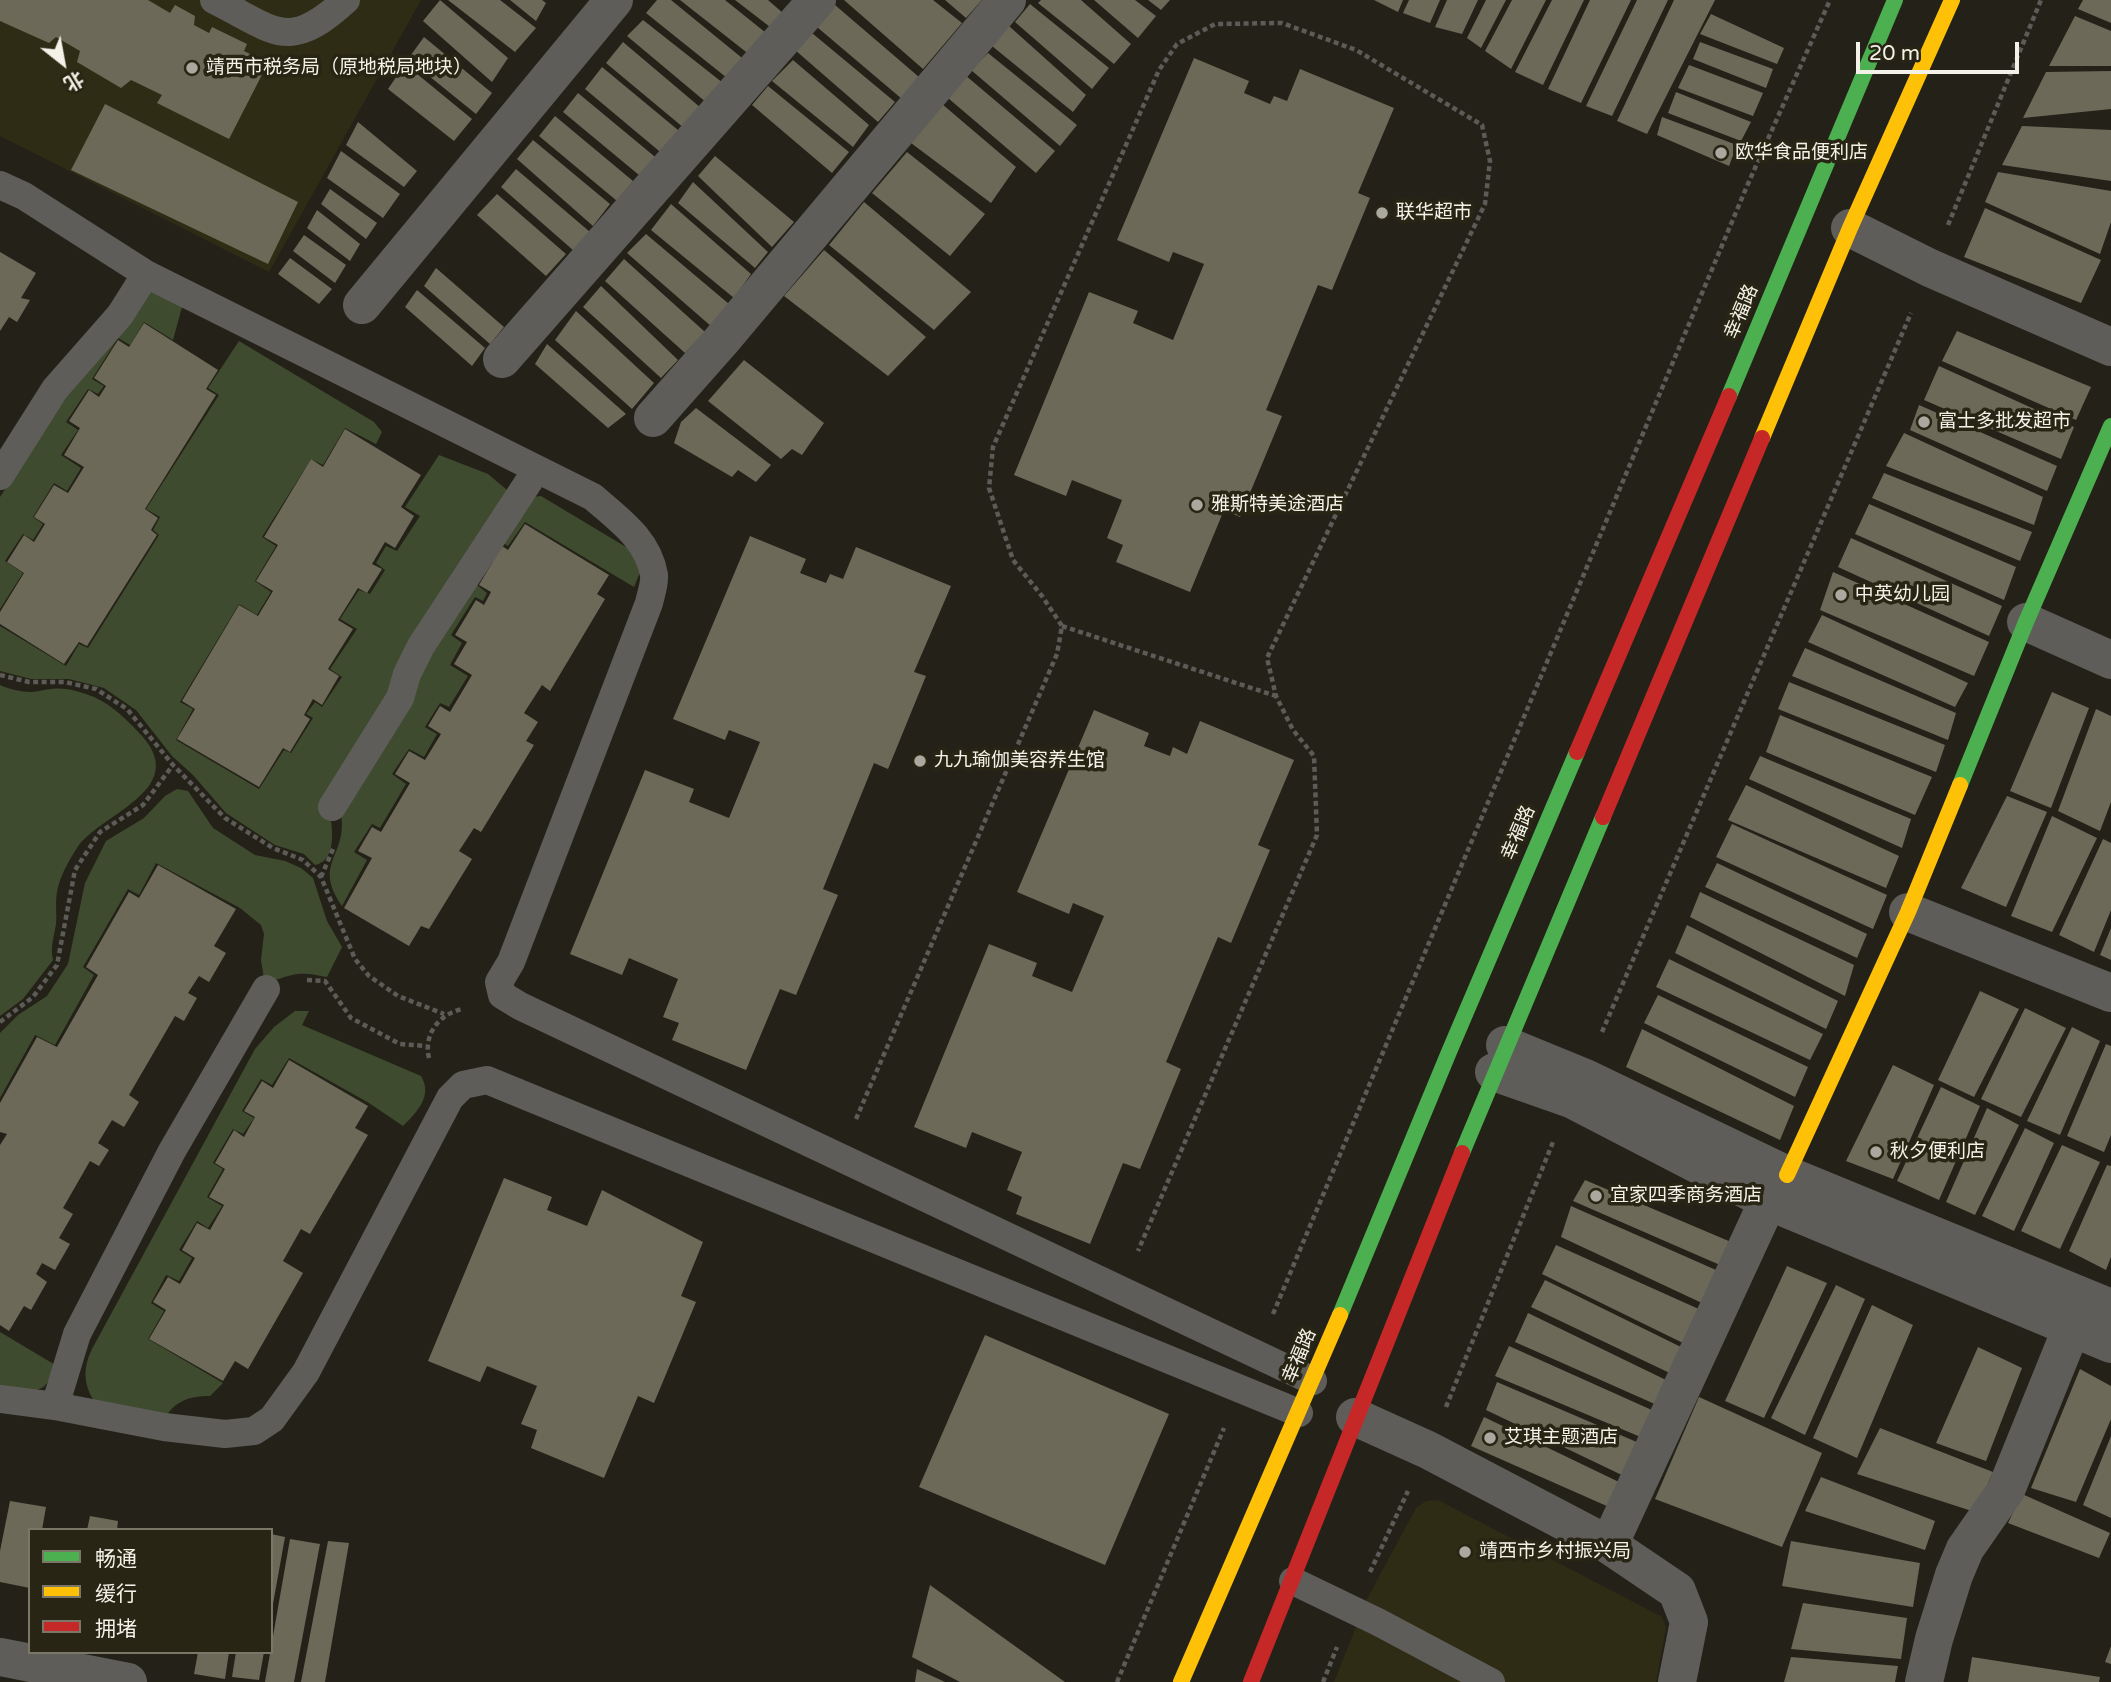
<!DOCTYPE html>
<meta charset="utf-8">
<style>
body{margin:0}
#map{position:relative;width:2111px;height:1682px;overflow:hidden;background:#242218;font-family:"Varela Round","Noto Sans SC",sans-serif}
canvas{display:block}
.legend{position:absolute;left:28px;top:1528px;width:245px;height:126px;box-sizing:border-box;background:#282514;border:2px solid #7a7769;margin:0;padding:9px 12px;list-style:none;font-size:21px;color:#f4f2e8}
.legend li{display:flex;align-items:center;gap:14px;height:35px}
.legend b{width:35px;border:2px solid #7a7769}
.north{position:absolute;left:28px;top:28px;width:70px;height:70px;-webkit-text-stroke:5px #282514;paint-order:stroke;rotate:149deg;font-size:19px;font-weight:700;line-height:28px;text-align:center;color:#f4f2e8}
.north::after{content:'';display:block;margin:auto;width:24px;height:32px;background:#f4f2e8;clip-path:polygon(50% 0,100% 100%,50% 72%,0 100%)}
.scale{position:absolute;left:1856px;top:42px;width:163px;height:32px;box-sizing:border-box;border:4px solid #f4f2e8;border-top:0;padding-left:9px;font-size:21px;line-height:24px;white-space:nowrap;color:#f4f2e8;-webkit-text-stroke:5px #282514;paint-order:stroke}
</style>
<div id="map">
<canvas width="2111" height="1682"></canvas>
<ul class="legend">
<li><b style="height:9px;background:#4caf50"></b>畅通</li>
<li><b style="height:9px;background:#ffc107"></b>缓行</li>
<li><b style="height:9px;background:#c62828"></b>拥堵</li>
</ul>
<div class="north">北</div>
<div class="scale">20 m</div>
</div>
<script>
const c = document.querySelector('canvas').getContext('2d');
c.lineJoin = 'round';
function paint(path, color) { c.fillStyle = color; c.fill(path, 'evenodd'); }
function strokePath(path, color, width, dash) { c.strokeStyle = color; c.lineWidth = width; c.lineCap = dash ? 'butt' : 'round'; c.setLineDash(dash || []); c.stroke(path); }
function write(font, color, halo, rows, align = 'center') {
  c.font = font + ' "Varela Round","Noto Sans SC",sans-serif'; c.lineWidth = 7; c.setLineDash([]); c.textBaseline = 'middle'; c.strokeStyle = halo; c.fillStyle = color; for (const [text, x, y, turn = 0] of rows) {
    c.save(); c.translate(x, y); c.rotate((+turn || 0) * Math.PI / 180); c.textAlign = isNaN(turn) ? turn : align; if (halo) c.strokeText(text, 0, 0); c.fillText(text, 0, 0); c.restore();
  }
}
const built = new Path2D(`
 M0,0H421L269,272L0,136Z
 M1438,1500L1662,1617L1666,1628L1656,1682H1334L1368,1597L1416,1508L1426,1501Z`);
const green = new Path2D(`
 M154,287L182,307L173,340L144,322L130,345L118,338L92,379L104,386L98,394L88,389L66,422L78,430L61,455L81,468L67,491L54,483L33,517L43,524L33,540L23,534L5,561L23,573L0,609V497L74,381Z
 M239,341L374,422L382,432L376,444L345,428L323,465L311,459L262,537L276,546L255,581L271,592L257,615L239,604L180,702L193,709L176,740L259,789L284,750L291,753L313,718L306,714L315,702L322,707L342,677L330,669L357,629L340,619L359,590L370,594L385,570L376,563L386,546L397,551L420,516L405,507L439,455L488,474L507,490L330,814C333,831 336,861 315,865L304,854L275,845L226,813L193,775L172,756L136,710L104,688L69,679H31L0,671V626L66,666L79,644L88,648L159,535L153,530L160,517L146,509L219,395L208,388Z
 M541,496L631,550L640,572L634,587L525,522L508,546L503,543L477,585L487,593L483,601L475,597L451,635L462,643L450,665L468,676L449,707L440,703L425,727L437,734L424,757L409,749L392,774L406,784L380,828L372,824L354,852L367,860L342,906C312,862 348,857 341,814L411,676L531,497Z
 M0,685C9,689 21,692 31,692C38,692 45,689 52,689C66,687 81,692 94,697C114,706 128,721 143,737C189,791 99,814 77,848C69,860 59,878 57,892C55,902 57,913 56,924C54,937 50,947 53,960L23,999L0,1016Z
 M177,789L188,791L213,828L255,855L285,861L301,868L313,878L327,921L342,947L327,977C316,975 303,972 292,975C281,977 275,983 264,979L261,960L264,934L261,925L240,908L156,863L139,895L128,889L83,967L94,975L55,1045L35,1035L0,1098V1033L18,1015L47,996L68,964L85,883L106,841L144,818L165,796Z
 M295,1011H309L302,1025L421,1076C433,1096 417,1112 403,1126L369,1103L289,1058L272,1085L261,1079L242,1111L254,1118L243,1134L233,1129L213,1163L223,1169L207,1197L222,1206L208,1228L197,1221L179,1250L192,1258L179,1281L166,1275L151,1303L164,1311L148,1339L223,1383L210,1396C190,1396 177,1400 165,1417L94,1401C83,1384 83,1367 92,1349L255,1049L274,1027Z
 M0,1332L57,1366C47,1385 45,1392 22,1391C13,1390 8,1389 0,1385Z`);
const building = new Path2D(`
 M0,0H148L170,13L175,5L195,16L194,25L209,33L212,27L247,44L244,51L268,63L229,139L157,103L162,95L131,80L121,88L77,62L80,51L56,37L49,43L0,21Z
 M440,0L508,58L492,82L423,21Z
 M448,0H500L536,28L515,52Z
 M510,0H542L546,3L536,21Z
 M657,0H671L747,62L732,82L646,13Z
 M680,0H725L771,37L755,59Z
 M735,0H768L784,14L774,30Z
 M844,0H933L962,23L923,69Z
 M945,0H982L966,18Z
 M1041,0H1081L1131,44L1114,64L1038,3Z
 M1094,0H1135L1156,16L1138,38Z
 M1148,0H1170L1161,10Z
 M1374,0H1403L1398,12Z
 M1409,0H1440L1430,23L1403,13Z
 M1447,0H1478L1462,34L1435,27Z
 M1486,0H1506L1481,48L1467,38Z
 M1512,0H1546L1511,69L1485,51Z
 M1552,0H1584L1543,85L1515,72Z
 M1590,0H1631L1581,103L1548,89Z
 M1637,0H1668L1612,116L1586,106Z
 M1674,0H1715L1647,134L1617,121Z
 M2083,0H2111V23L2078,9Z
 M1030,4L1109,68L1092,89L1015,22Z
 M835,5L919,77L902,99L817,27Z
 M1711,14L1784,48L1777,64L1700,34Z
 M2075,16L2111,31V66H2049Z
 M643,20L723,83L707,103L627,36Z
 M1009,26L1086,95L1073,112L992,46Z
 M812,33L895,102L878,122L795,50Z
 M424,37L492,93L476,114L408,59Z
 M623,42L701,108L684,128L606,63Z
 M1700,42L1773,69L1766,88L1693,59Z
 M988,53L1077,125L1060,146L971,70Z
 M1194,58L1249,81L1244,93L1270,104L1274,96L1287,101L1300,69L1394,108L1358,193L1370,198L1332,290L1318,285L1266,410L1282,416L1240,517L1224,510L1190,592L1116,562L1123,545L1107,538L1122,500L1072,480L1066,496L1014,475L1089,292L1138,311L1133,323L1173,340L1204,264L1173,252L1169,262L1117,240Z
 M793,60L869,125L853,147L772,81Z
 M405,64L472,119L454,141L388,89Z
 M1689,65L1763,93L1753,116L1678,88Z
 M602,67L684,135L665,156L585,89Z
 M2111,71V109L2023,118L2046,72Z
 M965,75L1055,151L1036,173L948,98Z
 M768,86L849,152L832,173L752,105Z
 M1676,92L1751,122L1741,141L1668,113Z
 M578,93L660,161L645,180L563,112Z
 M105,104L298,202L268,264L71,170Z
 M942,104L1016,167L991,203L911,143Z
 M555,116L633,181L617,201L539,136Z
 M1662,117L1737,145L1729,166L1657,135Z
 M358,122L417,171L404,187L346,145Z
 M2022,126L2111,130V181L2002,165Z
 M533,140L610,204L593,226L517,159Z
 M341,151L400,194L383,218L327,178Z
 M907,152L985,214L950,256L872,193Z
 M715,156L794,222L772,247L698,176Z
 M516,169L590,232L574,251L501,187Z
 M1998,172L2111,191V222L2100,254L1985,202Z
 M693,182L768,252L755,268L678,203Z
 M330,189L377,223L366,239L321,204Z
 M497,194L566,254L546,276L477,215Z
 M864,202L971,292L934,330L829,245Z
 M671,204L751,274L734,298L651,230Z
 M1985,208L2101,260L2081,303L1964,257Z
 M317,210L360,244L350,261L307,228Z
 M646,234L729,304L712,327L627,253Z
 M304,235L346,265L335,283L293,251Z
 M824,250L926,337L888,376L784,296Z
 M0,252L36,273L21,298L30,300L17,322L9,317L0,331Z
 M290,258L332,289L319,304L278,274Z
 M624,259L705,332L685,353L605,281Z
 M436,268L504,327L490,344L424,286Z
 M601,286L678,360L661,378L583,307Z
 M417,290L485,348L472,366L405,307Z
 M576,311L654,383L632,409L555,340Z
 M144,323L218,370L206,389L216,395L145,509L158,518L151,530L157,535L87,646L79,642L64,664L0,624V612L24,573L7,562L24,535L34,542L45,524L34,517L54,485L68,493L84,467L64,455L80,428L69,421L89,390L99,397L106,386L94,378L118,340L129,347Z
 M1957,331L2091,387L2076,420L1942,361Z
 M547,344L626,414L608,428L535,364Z
 M744,360L824,423L802,455L792,449L781,459L708,401Z
 M1939,366L2074,427L2061,459L1924,400Z
 M1919,405L2057,466L2047,491L1910,430Z
 M696,408L771,465L756,482L738,470L732,477L674,443L681,422Z
 M345,429L421,475L401,507L414,516L395,548L385,542L372,564L382,569L367,593L358,588L338,620L353,629L328,669L339,676L322,705L313,699L304,715L310,719L290,752L283,748L259,787L177,739L195,709L182,701L239,605L258,616L273,591L256,581L278,545L264,537L311,459L323,467Z
 M1904,433L2043,497L2034,525L1886,466Z
 M1884,473L2032,532L2020,561L1872,498Z
 M1869,504L2016,567L2004,600L1855,534Z
 M525,524L609,575L597,594L605,599L550,691L542,685L524,713L538,722L526,741L534,745L481,832L474,828L459,851L472,859L429,929L421,926L409,946L344,908L372,858L358,851L372,827L381,832L410,783L395,774L409,751L425,760L441,734L428,726L440,706L450,712L472,675L454,664L467,642L455,635L476,600L484,605L491,592L479,585L502,546L508,550Z
 M750,536L806,559L800,573L826,583L830,574L843,579L856,547L951,586L914,672L926,676L888,769L874,763L823,889L838,895L796,995L780,989L746,1070L672,1040L679,1023L663,1017L678,979L629,958L622,975L570,954L645,770L694,789L689,802L729,818L760,742L729,730L725,740L673,719Z
 M1851,538L2002,606L1989,636L1838,567Z
 M1833,572L1989,642L1974,676L1820,610Z
 M1822,615L1968,683L1955,707L1808,642Z
 M1805,648L1956,713L1948,740L1792,676Z
 M1789,682L1945,745L1936,772L1778,709Z
 M2052,692L2089,708L2051,808L2010,791Z
 M2096,709L2111,716V802L2100,831L2058,811Z
 M1094,710L1149,733L1144,746L1170,756L1173,747L1187,754L1200,721L1294,760L1258,845L1270,850L1231,943L1218,937L1166,1062L1181,1069L1140,1169L1123,1163L1090,1244L1016,1214L1022,1197L1007,1190L1022,1152L972,1132L966,1148L914,1127L989,944L1037,963L1032,976L1072,992L1104,916L1073,903L1069,914L1017,892Z
 M1780,715L1932,777L1915,815L1766,752Z
 M1760,756L1911,819L1902,848L1749,779Z
 M1746,785L1899,856L1886,888L1728,820Z
 M2007,796L2047,812L2006,907L1961,888Z
 M2052,816L2097,838L2052,932L2011,916Z
 M1732,824L1887,895L1873,929L1716,857Z
 M2103,839L2111,843V910L2094,952L2059,935Z
 M1717,863L1867,934L1857,958L1705,887Z
 M158,865L236,909L214,946L226,953L209,982L199,976L188,993L197,998L184,1021L175,1016L129,1095L139,1102L124,1127L112,1120L98,1143L109,1150L99,1166L90,1161L63,1208L73,1214L59,1238L70,1244L55,1270L42,1263L36,1274L47,1282L31,1310L24,1306L9,1331L0,1325V1145L7,1134L0,1132V1103L37,1037L57,1047L98,975L86,967L129,892L139,898Z
 M1700,892L1854,965L1845,996L1690,917Z
 M1687,925L1838,1001L1826,1029L1675,953Z
 M2111,928V960L2100,955Z
 M1669,959L1823,1034L1810,1060L1656,987Z
 M1980,991L2019,1009L1974,1097L1938,1080Z
 M1658,995L1808,1067L1795,1097L1644,1023Z
 M2025,1008L2066,1028L2021,1117L1981,1099Z
 M2072,1027L2100,1041L2060,1135L2027,1121Z
 M1642,1029L1794,1106L1780,1140L1626,1067Z
 M2106,1044L2111,1046V1135L2104,1152L2067,1136Z
 M289,1060L368,1106L355,1128L368,1135L310,1234L301,1229L283,1261L303,1273L248,1369L235,1361L223,1381L149,1339L166,1310L153,1302L168,1277L180,1284L195,1258L182,1250L197,1223L210,1230L224,1205L209,1197L225,1169L215,1163L234,1130L244,1137L255,1117L244,1111L262,1081L273,1088Z
 M1893,1065L1934,1085L1893,1179L1846,1161Z
 M1941,1087L1980,1106L1939,1200L1897,1181Z
 M1987,1108L2019,1125L1975,1215L1946,1202Z
 M2025,1128L2054,1143L2014,1231L1982,1216Z
 M2062,1145L2100,1162L2060,1249L2021,1231Z
 M2107,1165L2111,1166V1257L2106,1270L2069,1251Z
 M504,1178L552,1197L547,1210L587,1226L602,1190L703,1242L681,1296L696,1302L654,1403L638,1396L604,1478L531,1448L537,1430L521,1424L537,1386L487,1366L480,1382L428,1361Z
 M1585,1180L1731,1242L1720,1265L1573,1201Z
 M1571,1206L1716,1270L1704,1304L1561,1237Z
 M1556,1245L1701,1310L1687,1345L1542,1274Z
 M1787,1266L1827,1283L1764,1418L1725,1401Z
 M1545,1280L1685,1349L1676,1376L1531,1307Z
 M1836,1285L1865,1299L1805,1435L1771,1418Z
 M1872,1305L1913,1325L1857,1458L1813,1438Z
 M1528,1313L1666,1380L1657,1405L1515,1342Z
 M985,1335L1169,1414L1105,1565L919,1487Z
 M1509,1346L1654,1411L1643,1438L1495,1376Z
 M1978,1347L2022,1368L1986,1461L1936,1443Z
 M2080,1369L2111,1386V1419L2076,1502L2031,1488Z
 M1497,1382L1639,1443L1626,1477L1486,1410Z
 M1699,1397L1822,1453L1782,1547L1655,1499Z
 M1484,1417L1621,1483L1609,1507L1471,1446Z
 M1880,1428L1993,1472L1975,1512L1857,1474Z
 M2111,1436V1518L2083,1505Z
 M1821,1477L1935,1521L1925,1550L1805,1511Z
 M2022,1494L2110,1533L2099,1558L2008,1523Z
 M10,1501L46,1507L42,1530H30V1588L0,1582V1551Z
 M90,1516L118,1521L117,1530H87Z
 M271,1534L285,1537L273,1604H271Z
 M290,1539L320,1544L294,1682H265Z
 M328,1541L349,1543L325,1682H301Z
 M1791,1541L1920,1563L1913,1607L1782,1586Z
 M930,1585L1065,1682H960L912,1657Z
 M1803,1603L1907,1618L1901,1659L1791,1649Z
 M2111,1646V1664L2105,1662Z
 M198,1652H229L225,1679L194,1674Z
 M236,1652H264L259,1680L232,1677Z
 M1791,1657L1898,1666L1895,1682H1784Z
 M1972,1657L2100,1677L2099,1682H1968Z
 M917,1669L945,1682H915Z`);
const path = new Path2D(`
 M1948,225L2041,0
 M1062,626L1276,696
 M0,675L29,682H65L96,689L127,709L173,765L225,818L273,848L303,860L321,877L355,959L369,976L398,996L444,1014
 M321,877L333,849
 M307,980L325,981L351,1018L400,1044L426,1046
 M0,1022L33,997L57,965L75,870L100,832L143,805L173,765
 M1602,1032L1911,313
 M429,1058C423,1034 440,1013 463,1009
 M856,1119L1057,654L1062,626L1042,596L1013,560L989,488L993,447L1159,70L1177,44L1215,24L1282,23L1356,50L1482,125L1490,161L1485,204L1267,658L1276,696L1293,730L1314,756L1317,835L1138,1251
 M1273,1314L1747,186L1830,0
 M1446,1407L1553,1142
 M1370,1572L1408,1491
 M1117,1682L1224,1428
 M1323,1682L1337,1647`);
const lane = new Path2D(`
 M214,0C276,31 288,53 346,0
 M0,185L24,196L146,274L593,497C618,519 648,539 654,575C655,583 651,594 649,603L511,962L499,982L502,995L520,1006L1313,1381
 M0,476L55,389L120,315L146,274
 M332,807L400,698L407,674L421,646L537,469
 M0,1399L55,1406L164,1427L225,1434L254,1431L272,1419L306,1372L450,1098L463,1085L487,1080L1299,1413
 M55,1406L77,1334L172,1151L266,989
 M1293,1581L1378,1622L1491,1682`);
const street = new Path2D(`
 M1850,228L1930,268L2111,347
 M362,305L614,0
 M502,359L817,0
 M653,418L721,341L1007,0
 M2026,622L2111,660
 M1908,912L2111,993
 M1505,1045L1583,1077L1787,1175L2111,1308
 M1494,1072L1571,1099L1768,1201L2111,1344
 M1355,1417L1428,1450L1609,1545L1677,1591L1689,1622L1677,1682
 M1609,1545L1768,1201
 M0,1657L128,1682
 M1924,1682L1934,1639L1954,1575L1965,1549L2006,1490L2072,1327`);
const fast = new Path2D(`
 M1729,396L1895,0
 M1960,785L2026,622L2111,426
 M1462,1153L1603,817
 M1340,1315L1449,1052L1577,752`);
const slow = new Path2D(`
 M1762,438L1850,228L1952,0
 M1787,1175L1908,912L1960,785
 M1181,1682L1340,1315`);
const jam = new Path2D(`
 M1577,752L1729,396
 M1603,817L1762,438
 M1251,1682L1462,1153`);
const markers = [
 [192,68,7,"#aba99f"],
 [1721,153,7,"#aba99f"],
 [1382,213,7,"#aba99f"],
 [1924,422,7,"#aba99f"],
 [1197,505,7,"#aba99f"],
 [1841,595,7,"#aba99f"],
 [920,761,7,"#aba99f"],
 [1876,1152,7,"#aba99f"],
 [1596,1196,7,"#aba99f"],
 [1490,1438,7,"#aba99f"],
 [1465,1552,7,"#aba99f"]
];
const poiNames = [
 ["靖西市税务局（原地税局地块）",206,68],
 ["欧华食品便利店",1735,153],
 ["联华超市",1396,213],
 ["富士多批发超市",1938,422],
 ["雅斯特美途酒店",1211,505],
 ["中英幼儿园",1855,595],
 ["九九瑜伽美容养生馆",934,761],
 ["秋夕便利店",1890,1152],
 ["宜家四季商务酒店",1610,1196],
 ["艾琪主题酒店",1504,1438],
 ["靖西市乡村振兴局",1479,1552]
];
const streetNames = [
 ["幸福路",1742,312,-67],
 ["幸福路",1519,833,-67],
 ["幸福路",1300,1356,-67]
];
paint(built, '#2f2c15');
paint(green, '#3f4b2e');
paint(building, '#6c6959');
strokePath(path, '#5c5b57', 4.5, [5, 3.5]);
strokePath(lane, '#5f5d59', 28);
strokePath(street, '#5f5d59', 38);
strokePath(fast, '#4caf50', 16);
strokePath(slow, '#ffc107', 16);
strokePath(jam, '#c62828', 16);
for (const [x, y, r, color] of markers) { const dot = new Path2D(); dot.arc(x, y, r, 0, 2 * Math.PI); c.fillStyle = color; c.fill(dot); strokePath(dot, '#282514', 2.5); }
write('19px', '#f4f2e8', '#282514', poiNames, 'left');
write('19px', '#f4f2e8', '#282514', streetNames);
</script>
